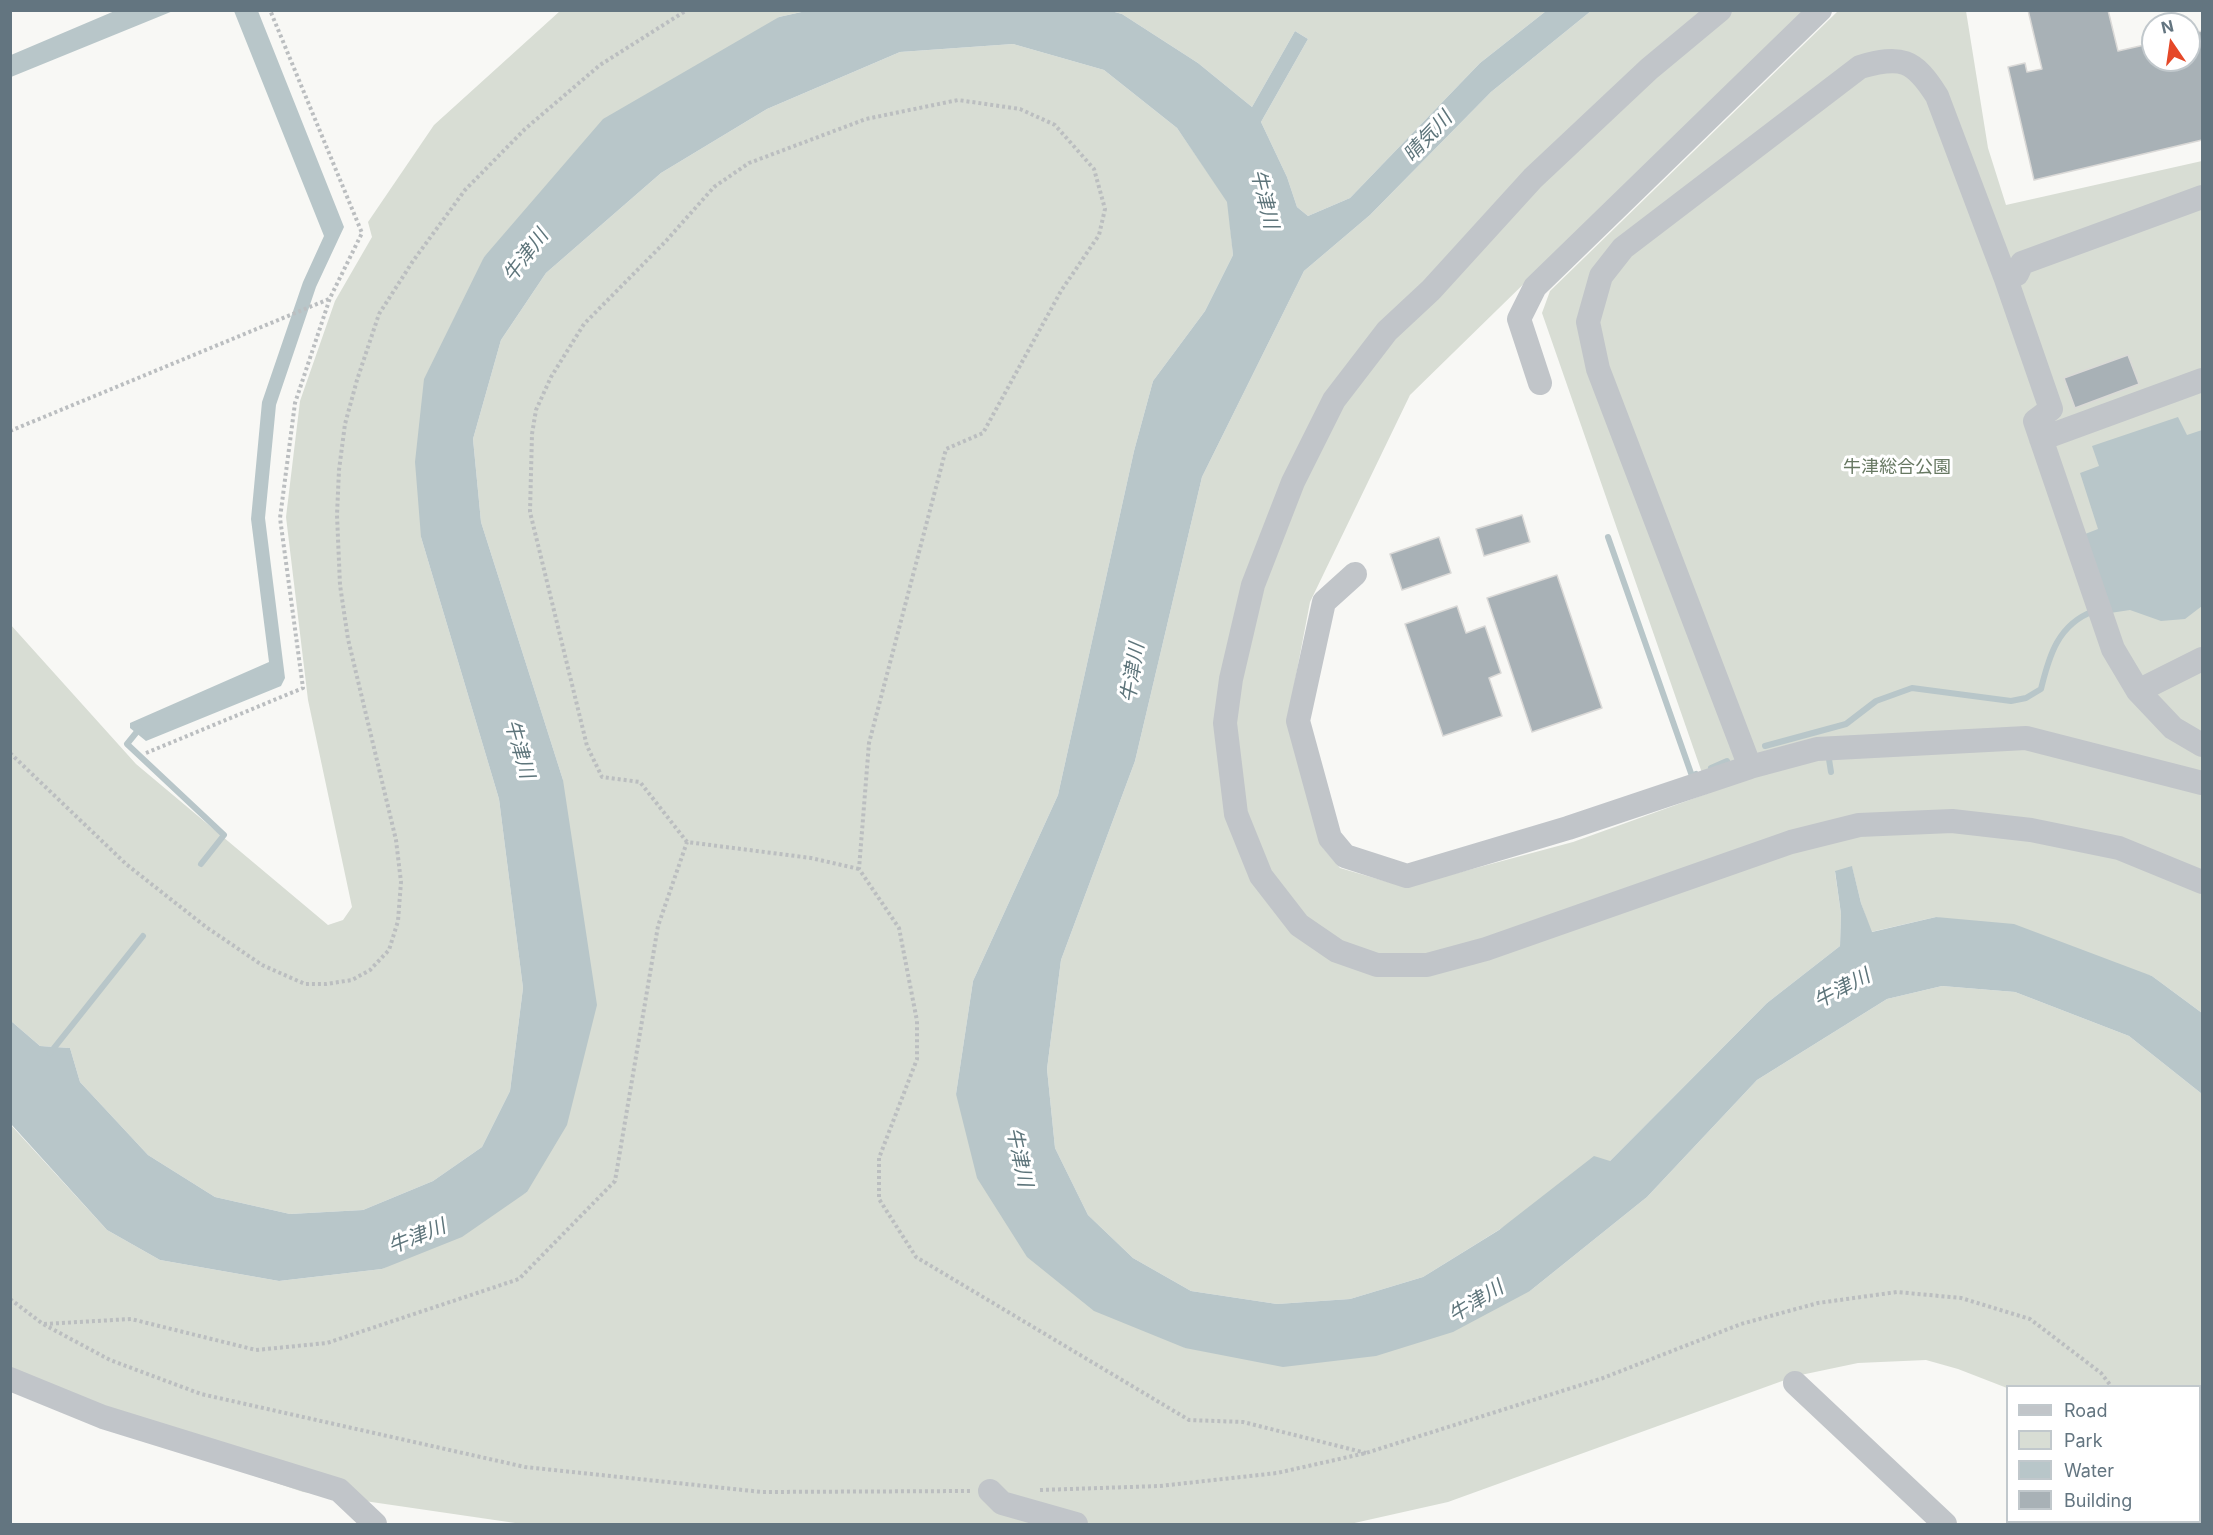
<!DOCTYPE html>
<meta charset="utf-8">
<style>
body{margin:0}
#map{position:relative;width:2213px;height:1535px;overflow:hidden;background:#f8f8f5;font-family:Inter,sans-serif}
canvas{display:block}
.frame{position:absolute;inset:0;border:12px solid #637580;pointer-events:none}
.legend{position:absolute;left:2006px;top:1385px;width:195px;height:138px;box-sizing:border-box;background:#fff;border:2px solid #c1c8cc;margin:0;padding:8px 10px;list-style:none;font-size:18px;color:#637580}
.legend li{display:flex;align-items:center;gap:12px;height:30px}
.legend b{width:30px;border:2px solid #c1c8cc}
.north{position:absolute;left:2141px;top:12px;width:60px;height:60px;box-sizing:border-box;background:#fff;border:2px solid #c1c8cc;border-radius:50%;rotate:347deg;font-size:16px;font-weight:700;line-height:24px;text-align:center;color:#637580}
.north::after{content:'';display:block;margin:auto;width:21px;height:27px;background:#e54828;clip-path:polygon(50% 0,100% 100%,50% 72%,0 100%)}
</style>
<div id="map">
<canvas width="2213" height="1535"></canvas>
<div class="frame"></div>
<ul class="legend">
<li><b style="height:8px;background:#c1c5c9"></b>Road</li>
<li><b style="height:16px;background:#d8ddd4"></b>Park</li>
<li><b style="height:16px;background:#b8c6c9"></b>Water</li>
<li><b style="height:16px;background:#a8b1b6"></b>Building</li>
</ul>
<div class="north">N</div>
</div>
<script>
const c = document.querySelector('canvas').getContext('2d');
c.lineJoin = 'round';
function paint(path, color) { c.fillStyle = color; c.fill(path, 'evenodd'); }
function strokePath(path, color, width, dash) { c.strokeStyle = color; c.lineWidth = width; c.lineCap = dash ? 'butt' : 'round'; c.setLineDash(dash || []); c.stroke(path); }
function write(font, color, halo, rows, align = 'center') {
  c.font = font + ' Inter,"Noto Sans JP",sans-serif'; c.lineWidth = 6; c.setLineDash([]); c.textBaseline = 'middle'; c.strokeStyle = halo; c.fillStyle = color; for (const [text, x, y, turn = 0] of rows) {
    c.save(); c.translate(x, y); c.rotate((+turn || 0) * Math.PI / 180); c.textAlign = isNaN(turn) ? turn : align; if (halo) c.strokeText(text, 0, 0); c.fillText(text, 0, 0); c.restore();
  }
}
const green = new Path2D(`
 M560,11H806L779,17L484,257L421,537L499,799L523,988L510,1091L482,1147L433,1181L363,1210L290,1214L215,1197L148,1155L80,1082L70,1048L40,1046L11,1021L10,624L136,764L328,925L343,920L352,907L308,700L286,517L300,401L335,301L372,237L368,222L434,125Z
 M1111,11H1546L1480,63L1350,198L1308,216L1297,207L1287,177L1261,122L1308,39L1295,31L1252,107L1198,63L1122,14Z
 M1591,11H1803L1410,395L1310,602L1287,723L1323,848L1340,868L1405,887L1573,842L1709,793L1542,313L1550,291L1838,11H1966L1988,148L2006,205L2202,161V1013L2152,976L1936,917L1871,932L1861,903L1852,867L1835,872L1841,914L1840,946L1767,1003L1610,1161L1423,1277L1350,1299L1277,1304L1191,1291L1133,1258L1088,1215L1055,1148L1047,1069L1061,960L1135,761L1202,477L1304,271L1370,215L1491,92Z
 M1013,44L1104,70L1177,128L1228,202L1233,255L1205,311L1153,381L1134,451L1058,795L973,981L956,1094L1185,1348L1530,1291L1647,1197L1757,1080L1887,999L1942,986L2015,992L2129,1036L2202,1094V1524H2089V1522H2200V1386L2007,1388L1958,1369L1926,1360L1858,1363L1796,1376L1448,1502L1350,1524H522L303,1492L97,1423L11,1382L10,1124L107,1230L160,1260L279,1281L382,1269L527,1192L563,780L481,522L473,439L501,340L546,273L661,173L767,109L900,52Z`);
const water = new Path2D(`
 M117,10L173,11L11,77V55Z
 M234,11H258L344,227L316,287L276,405L265,518L285,678L281,686L146,741L130,728V723L269,662L251,519L262,402L303,282L324,236Z
 M806,11H1111L1122,14L1198,63L1252,107L1295,31L1308,39L1261,122L1287,177L1297,207L1308,216L1350,198L1480,63L1546,11H1591L1491,92L1370,215L1304,271L1202,477L1135,761L1061,960L1047,1069L1055,1148L1088,1215L1133,1258L1191,1291L1277,1304L1350,1299L1423,1277L1499,1230L1594,1156L1610,1161L1767,1003L1840,946L1841,914L1835,871L1852,866L1861,903L1872,932L1936,917L2014,924L2152,976L2202,1013V1094L2129,1036L2015,992L1942,986L1887,999L1757,1080L1647,1197L1530,1291L1453,1332L1376,1356L1283,1367L1185,1348L1094,1311L1027,1257L977,1178L956,1094L973,981L1058,795L1134,451L1153,381L1205,311L1233,255L1227,202L1177,128L1104,70L1013,44L900,52L767,109L661,173L546,273L501,340L473,439L481,522L563,780L597,1005L567,1125L527,1192L462,1237L382,1269L279,1281L160,1260L107,1230L11,1124V1021L40,1046L70,1048L80,1082L148,1155L215,1197L290,1214L363,1210L433,1181L482,1147L510,1091L523,988L499,799L421,537L415,462L424,379L484,257L603,119L779,17Z
 M2178,417L2187,435L2202,430V606L2185,619L2161,621L2130,610L2110,613L2080,536L2098,529L2080,473L2099,466L2092,446Z`);
const stream = new Path2D(`
 M1608,537L1692,776L1696,774
 M140,728L127,744L224,835L201,864
 M1765,746L1846,724L1876,701L1912,688L2011,701L2026,698L2041,689C2049,656 2058,624 2094,611
 M1828,753L1831,772
 M1711,768L1727,761
 M50,1053L143,936`);
const building = new Path2D(`
 M2028,10H2108L2118,51L2153,43V60H2189V34L2202,31V140L2034,180L2008,67L2025,63L2027,72L2042,69Z
 M2128,355L2139,384L2075,408L2064,378Z
 M1522,515L1530,542L1484,556L1476,529Z
 M1439,537L1451,573L1402,590L1390,554Z
 M1557,575L1602,708L1532,732L1487,598Z
 M1457,606L1466,633L1485,626L1501,673L1489,678L1502,716L1443,736L1405,624Z`);
const path = new Path2D(`
 M10,431L329,299
 M10,753L126,864L206,927L262,965L305,984H326L352,980L370,970L389,950L398,921L401,882L396,840L348,639L340,585L337,515L339,470L345,424L357,380L379,314L413,261L465,190L525,129L600,65L687,10
 M146,753L303,688L280,518L295,403L330,298L362,233L270,10
 M859,869L811,858L687,842L640,782L602,777L587,746L530,512L532,434L536,410L551,377L584,324L666,241L714,187L749,163L866,119L958,100L1020,109L1055,125L1094,169L1105,209L1099,235L1061,291L983,433L946,449L869,743L859,869L899,928L917,1021V1059L879,1158V1199L916,1257L1189,1420L1243,1422L1366,1453
 M10,1299L43,1324L110,1360L201,1394L525,1467L762,1492L970,1491
 M44,1324L131,1319L256,1350L327,1343L519,1279L615,1181L658,926L687,842
 M1040,1490L1160,1486L1277,1473L1366,1453L1603,1378L1741,1324L1818,1303L1897,1292L1961,1298L2030,1319L2101,1373L2111,1386
 M2167,1522L2168,1524`);
const minor = new Path2D(`
 M1720,10L1649,69L1533,178L1431,290L1387,331L1334,400L1293,482L1253,585L1231,679L1225,723L1236,814L1261,876L1299,925L1337,951L1377,965H1427L1486,949L1791,842L1859,825L1952,821L2031,830L2119,848L2202,882
 M2202,197L2022,263L2017,274L2006,279L2051,409L2035,421L2113,649L2138,691L2173,728L2202,745
 M1540,383L1519,319L1535,287L1820,10
 M2041,439L2202,380
 M1355,574L1324,602L1298,721L1330,838L1345,856L1407,876L1568,828L1750,767L1817,749L2026,738L2202,783
 M2138,691L2202,659
 M1750,767L1598,369L1588,322L1601,276L1623,248L1860,67C1901,55 1914,59 1937,96L2006,279
 M10,1379L103,1417L339,1490L375,1524
 M1795,1383L1945,1524
 M990,1491L1002,1503L1076,1524`);
const parkNames = [
 ["牛津総合公園",1897,468]
];
const waterNames = [
 ["晴気川",1428,137,-47],
 ["牛津川",1264,199,76],
 ["牛津川",526,256,-53],
 ["牛津川",1133,673,-81],
 ["牛津川",519,749,74],
 ["牛津川",1842,989,-28],
 ["牛津川",1019,1157,78],
 ["牛津川",417,1237,-22],
 ["牛津川",1476,1302,-32]
];
paint(green, '#d8ddd4');
paint(water, '#b8c6c9');
strokePath(stream, '#b8c6c9', 6);
paint(building, '#a8b1b6');
strokePath(building, '#dad9d7', 1.5);
strokePath(path, '#bbbec0', 4, [3, 3]);
strokePath(minor, '#c1c5c9', 24);
write('18px', '#677862', '#fff', parkNames);
write('italic 20px', '#5e757b', '#fff', waterNames);
</script>
